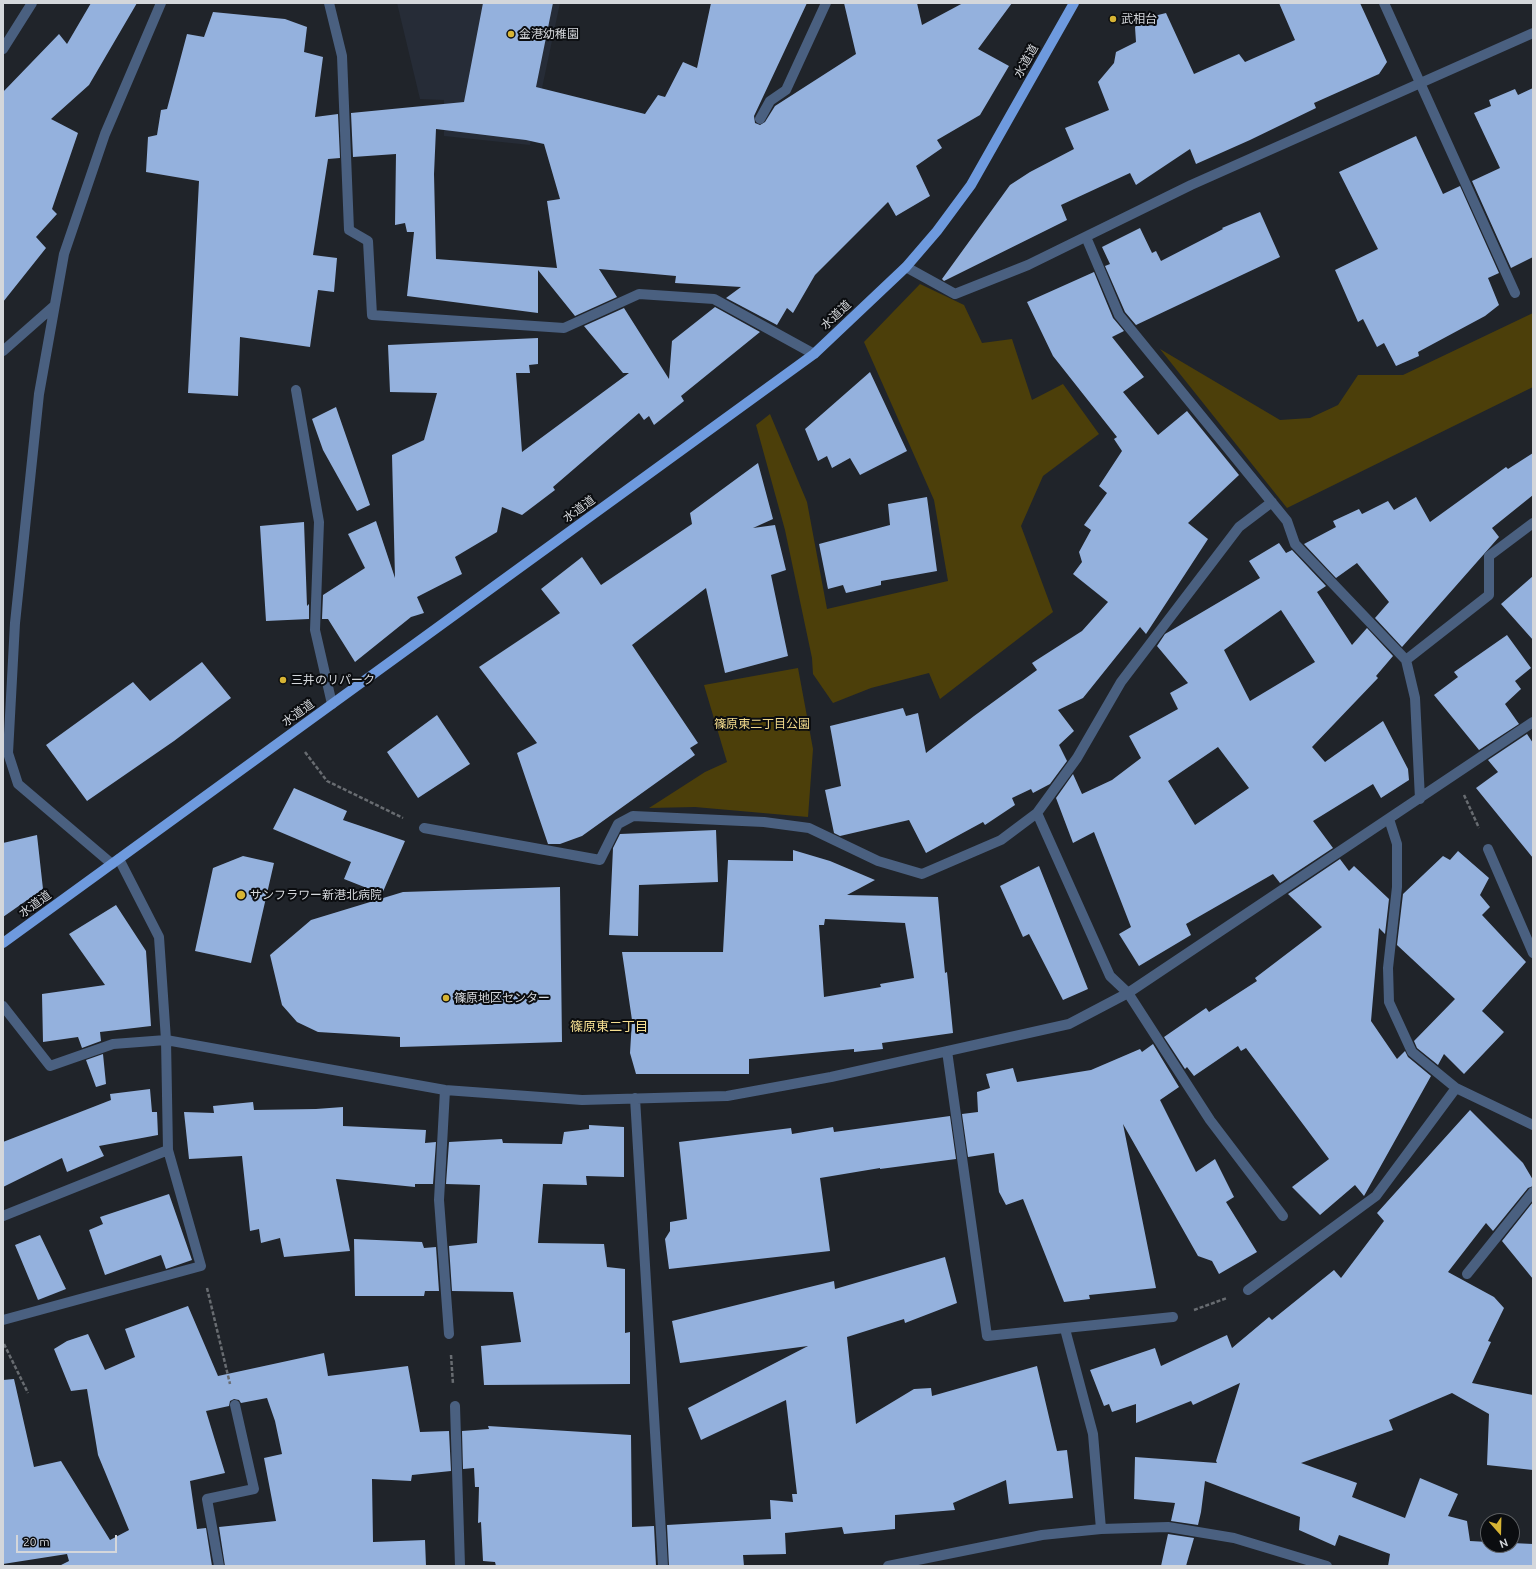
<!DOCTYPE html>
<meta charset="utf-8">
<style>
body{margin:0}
#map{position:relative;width:1536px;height:1569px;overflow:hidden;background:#20242a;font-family:Ubuntu,sans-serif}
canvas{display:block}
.frame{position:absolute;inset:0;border:4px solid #d4d7db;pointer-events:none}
.north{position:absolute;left:1480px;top:1513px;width:40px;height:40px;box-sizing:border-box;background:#0b0d10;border:1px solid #5b5e61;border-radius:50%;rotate:160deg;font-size:11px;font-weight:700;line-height:16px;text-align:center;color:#d4d7db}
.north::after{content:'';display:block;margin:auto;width:14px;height:18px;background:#d7b434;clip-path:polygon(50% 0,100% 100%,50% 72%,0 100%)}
.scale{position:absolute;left:16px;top:1535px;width:101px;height:18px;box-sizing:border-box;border:2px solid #d4d7db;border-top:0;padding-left:5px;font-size:12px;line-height:14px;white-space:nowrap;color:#d4d7db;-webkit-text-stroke:3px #0b0d10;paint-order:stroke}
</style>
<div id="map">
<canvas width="1536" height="1569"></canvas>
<div class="frame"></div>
<div class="north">N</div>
<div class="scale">20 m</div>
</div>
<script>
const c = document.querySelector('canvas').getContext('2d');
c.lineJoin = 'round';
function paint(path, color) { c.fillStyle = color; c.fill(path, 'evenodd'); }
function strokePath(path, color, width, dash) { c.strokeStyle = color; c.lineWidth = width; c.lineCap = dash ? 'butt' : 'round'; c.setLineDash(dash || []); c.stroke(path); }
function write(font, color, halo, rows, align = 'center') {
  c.font = font + ' Ubuntu,"Noto Sans JP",sans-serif'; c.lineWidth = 4; c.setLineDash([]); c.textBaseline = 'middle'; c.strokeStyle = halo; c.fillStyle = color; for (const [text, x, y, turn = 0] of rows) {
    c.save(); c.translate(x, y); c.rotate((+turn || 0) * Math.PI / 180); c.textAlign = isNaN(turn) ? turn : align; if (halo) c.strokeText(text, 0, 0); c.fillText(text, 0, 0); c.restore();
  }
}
const built = new Path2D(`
 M397,3H560L530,145L444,136V100L420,99Z`);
const green = new Path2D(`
 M920,284L964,305L982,343L1012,339L1032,400L1063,384L1099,434L1043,476L1021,526L1053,612L940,699L929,673L871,688L833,703L813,674L812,658L785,530L756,425L770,414L807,502L827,609L948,581L934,500L864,342Z
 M1533,313V387L1287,508L1160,349L1280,420L1310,418L1338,405L1358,375H1403Z
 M798,668L813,749L808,817L695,807L649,808L705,772L727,762L704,685Z`);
const building = new Path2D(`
 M91,3H137L89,85L51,119L78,133L52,209L57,214L36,237L46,248L3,302V92L59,34L67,44Z
 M483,3H553L536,87L645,114L658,95L665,97L683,62L697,68L711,3H807L754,116L755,123L760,125L765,122L775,106L856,54L844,3H917L922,25L963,3H1012L978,49L1009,66L980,115L937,140L942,148L916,166L930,196L896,216L888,202L815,275L793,313L787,308L777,325L726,298L741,287L675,283L676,276L599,269L617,297L575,316L538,270V313L407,296L414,232H407L405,223L395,225L396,154L353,157L351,113L464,102ZM436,129L526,140L544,144L560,199L547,201L557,268L436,259L434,174Z
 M1279,3H1360L1387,62L1379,74L1314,103L1316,108L1250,140L1196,164L1190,149L1136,185L1130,173L1061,205L1067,220L944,281L942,279L1010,185L1030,172L1074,149L1065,128L1109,110L1098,82L1114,63L1116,52L1136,42L1135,27L1142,19L1166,13L1194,74L1239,54L1245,62L1295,40Z
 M213,12L285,19L307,27L304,52L323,57L315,117L338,114L340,158L328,159L313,255L337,258L334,292L318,290L310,347L240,337L238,396L188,393L199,181L146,172L148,137L157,135L161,110L167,109L187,34L204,37Z
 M1533,88V257L1511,268L1472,181L1500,168L1474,113L1491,106L1489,100L1515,89L1518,95Z
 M1416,136L1443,194L1460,186L1499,273L1488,278L1499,305L1485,316L1418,352L1419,356L1396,366L1384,343L1377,347L1363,319L1358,322L1335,270L1378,249L1339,172Z
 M1260,212L1280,257L1136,325L1125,312L1105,266L1110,264L1102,247L1140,228L1152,253L1156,251L1161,261L1223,229L1222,228Z
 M1094,272L1113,318L1124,331L1112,337L1144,377L1123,392L1158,435L1187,411L1239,475L1188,523L1208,539L1146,634L1140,627L1083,698L1058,710L1074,731L1059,745L1067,761L1050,784L1033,793L1031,789L1012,798L1015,805L985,825L983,822L926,853L909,820L840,836L834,833L825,790L841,786L830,726L903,708L906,716L918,713L926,753L974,716L1037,670L1032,663L1082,631L1108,602L1073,574L1082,562L1079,552L1091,530L1084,525L1107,493L1099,486L1122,451L1114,439L1117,437L1053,356L1027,302Z
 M715,307L760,332L681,396L684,401L654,425L649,416L644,420L639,413L553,487L555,490L522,515L502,507L497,532L455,557L462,574L417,597L424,613L411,617L355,662L328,619H322L323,595L365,568L348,534L376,521L395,578L392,455L424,440L437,393L390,392L388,345L538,338V364L529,365L530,373H516L522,452L629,373H623L584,326L624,308L669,379L672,341Z
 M870,372L907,451L860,475L850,458L832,468L827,456L818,461L805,429Z
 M336,407L370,505L357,511L323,450L312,419Z
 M1533,453V495L1492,528L1499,537L1402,647L1375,618L1389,602L1357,563L1336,578L1304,544L1336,527L1333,521L1359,509L1362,514L1388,501L1394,510L1416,497L1430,522L1506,467L1508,469Z
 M758,463L773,519L753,528L775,525L786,570L771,575L788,656L725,673L706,588L632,645L698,743L690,748L695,755L582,836L560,844H548L517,753L537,743L479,667L560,613L541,589L582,557L601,585L692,524L690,513Z
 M927,497L937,571L881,581V585L846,593L843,585L828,589L819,544L890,525L888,504Z
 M304,522L307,606L309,604V619L266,621L260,526Z
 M1279,543L1286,553L1292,550L1326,586L1317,592L1352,645L1367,628L1393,656L1376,676L1378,678L1312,747L1325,762L1383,721L1408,769L1409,780L1381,798L1373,784L1313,821L1333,848L1280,883L1273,874L1186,924L1191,935L1139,966L1119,934L1131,927L1094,832L1073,843L1056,798L1073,774L1082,794L1112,780L1141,758L1129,736L1178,709L1170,693L1188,683L1157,646L1165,634L1260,578L1249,561ZM1281,610L1315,662L1250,701L1224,650ZM1218,747L1249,788L1195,825L1168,781Z
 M1533,576V640L1501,604Z
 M1507,635L1531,668L1515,681L1521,689L1505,704L1519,724L1479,750L1434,695L1458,677L1454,672Z
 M202,662L231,698L174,741L87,801L46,745L133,682L150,701Z
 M437,715L470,764L418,798L387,752Z
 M1527,734L1533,743V858L1476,788L1498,772L1488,760Z
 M294,788L347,811L343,820L405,841L382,894L344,879L351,862L273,829Z
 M716,830L718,882L639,885L638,936L609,935L613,848L620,834Z
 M37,835L43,889L3,917V843Z
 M793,850L830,861L875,880L847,895L938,897L945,973L947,972L953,1033L882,1043L883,1049L854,1052V1049L749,1059V1074H636L630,1053L632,1020L622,952H723L728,860L793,861ZM825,919L905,923L914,978L880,984L881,987L824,997L819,925H824Z
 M1458,851L1489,878L1480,895L1490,907L1482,915L1526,962L1482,1011L1504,1032L1464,1074L1444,1054L1438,1065L1417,1048L1414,1041L1455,999L1397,945L1403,894L1443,856L1450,860Z
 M243,856L274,863L251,963L195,951L213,868Z
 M1340,859L1349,871L1354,866L1389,899L1385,934L1379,928L1371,1021L1397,1059L1405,1051L1408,1057L1431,1076L1364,1196L1355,1185L1320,1215L1292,1187L1329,1159L1246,1048L1241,1051L1238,1046L1194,1076L1187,1067L1185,1069L1164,1037L1206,1008L1209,1012L1257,981L1255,978L1322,927L1288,894Z
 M1039,866L1088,989L1063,1000L1029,934L1023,937L1000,886Z
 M560,887L562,1042L400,1047V1037L318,1032L297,1022L282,1005L270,955L311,920L403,892Z
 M116,905L146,951L151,1026L100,1032L101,1041L82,1048L78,1037L43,1042L42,994L105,985L69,934Z
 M1153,1044L1179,1087L1160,1100L1196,1172L1215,1159L1234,1197L1226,1202L1257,1252L1219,1274L1212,1261L1198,1256L1123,1124L1156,1288L1089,1295L1090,1299L1064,1302L1023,1199L1006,1205L999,1192L994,1153L968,1157L962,1114L978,1112L977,1092L990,1088L986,1074L1013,1068L1017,1082L1091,1070L1140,1049L1142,1052Z
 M103,1054L106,1084L96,1087L86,1060Z
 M150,1089L152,1112H157L158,1135L99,1146L104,1156L67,1172L62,1158L3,1187V1142L111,1100L110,1094Z
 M253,1102L254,1110L316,1109L343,1107V1126L426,1130L425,1143L436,1142L433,1184H415V1187L336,1179L350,1251L284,1257L280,1238L261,1243L259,1229L250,1231L242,1156L189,1159L184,1112L214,1113L213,1106Z
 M1470,1110L1523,1163L1533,1180V1186L1528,1188L1493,1231L1486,1223L1448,1272L1494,1297L1504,1308L1488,1341L1491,1342L1472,1383L1533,1395V1470L1487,1465L1489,1414L1452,1393L1389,1420L1393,1430L1301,1463L1357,1483L1352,1497L1405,1518L1420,1478L1458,1494L1448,1516L1467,1521L1470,1541L1488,1542V1545H1512V1543L1533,1544V1566H1388L1390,1554L1339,1535L1335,1546L1299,1530L1300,1517L1205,1481L1201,1512L1198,1525L1171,1521L1175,1503L1134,1499L1135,1457L1217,1463L1216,1461L1240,1383L1193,1405L1191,1401L1136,1423V1404L1112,1412L1109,1404L1104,1406L1090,1370L1155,1348L1161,1366L1227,1335L1232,1348L1269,1317L1272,1320L1334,1270L1341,1278L1384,1221L1377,1213Z
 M950,1116L956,1159L880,1169V1168L820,1178L830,1251L669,1269L665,1239L670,1231V1222L687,1219L679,1142L791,1128L792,1134L833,1127L834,1132Z
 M589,1125L624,1127V1177L586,1176L587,1185L543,1184L538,1243L604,1244L607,1267L625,1269V1333L630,1332V1384L484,1385L481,1346L521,1342L513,1292L452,1291L449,1246L477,1243L480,1185L446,1184L449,1142L502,1139L503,1143L562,1144L564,1132L589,1129Z
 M169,1194L192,1260L166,1269L161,1255L105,1275L89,1230L103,1224L100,1217Z
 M1533,1202V1279L1502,1241Z
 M40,1235L66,1289L38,1300L15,1245Z
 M354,1239L422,1242L424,1248L436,1247L439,1291H425L424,1296H355Z
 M945,1257L957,1303L905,1323L904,1319L847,1337L856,1424L914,1389L931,1388L932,1396L1037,1366L1057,1451L1067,1450L1073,1498L1009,1504L1006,1480L953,1503L955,1510L895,1515V1529L844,1534L842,1527L785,1533L786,1554L743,1555L744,1566H669L667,1525L771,1519L770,1500L793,1502L792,1494H797L786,1400L701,1440L688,1408L808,1346L680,1363L672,1321L834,1281L835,1289Z
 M188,1306L218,1376L324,1353L328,1376L408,1366L420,1432L449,1431L451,1471L412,1475L411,1481L372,1479L373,1542L425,1540L426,1566H225L219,1527L276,1521L264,1458L282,1454L275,1421L267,1398L241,1403L239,1400L234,1399L230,1401L229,1406L206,1411L225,1473L190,1481L197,1529L206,1528L212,1566H59L69,1561L67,1554L3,1564V1380L14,1379L34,1467L61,1461L110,1540L129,1530L98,1455L87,1389L71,1391L54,1349L67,1341L88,1334L105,1370L135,1357L125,1329Z
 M488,1426L631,1435L632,1527L654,1526L656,1566H496L495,1562L483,1561L481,1522L478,1523L479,1487H475L474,1468L463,1469L462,1431L489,1429Z
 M1168,1534L1194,1538L1186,1566H1161Z`);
const path = new Path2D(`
 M305,752L327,781L403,818
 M1464,795L1479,828
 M207,1288L230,1384
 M1194,1310L1227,1298
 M4,1344L28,1393
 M451,1355L453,1384`);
const minor = new Path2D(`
 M329,3L342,56L349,230L368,241L372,315L564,328L639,294L714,299L814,354
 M1384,3L1515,293
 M3,49L32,3
 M760,119L770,101L786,90L826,3
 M1086,237L1119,315L1287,521L1295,544L1406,660L1415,698L1420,799
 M906,267L955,294L1028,265L1191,185L1533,33
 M3,351L54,306
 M296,390L319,522L315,630L332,704
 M1406,660L1489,595V556L1533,523
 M1037,813L1110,976L1128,993L1210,1120L1283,1216
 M424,828L600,860L618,824L633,816L764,822L809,828L878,861L922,874L1001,840L1037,813L1077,758L1121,682L1239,527L1272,502
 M1488,849L1533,953
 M112,864L18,784L8,753L15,623L39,394L64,254L105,134L161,3
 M3,1006L50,1066L113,1044L166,1040L445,1090L582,1100L727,1096L831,1077L1069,1024L1128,993L1533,722
 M947,1051L987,1336L1173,1317
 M1456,1088L1533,1125
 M445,1090L439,1200L449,1334
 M635,1098L663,1566
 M3,1216L168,1150
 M1467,1274L1533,1192
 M1248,1290L1376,1196L1456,1088L1412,1052L1389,1002L1388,968L1397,887V844L1389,819
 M3,1320L201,1266L168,1150L166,1040L159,937L119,859
 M1065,1329L1093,1434L1101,1529
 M455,1406L460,1566
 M219,1566L207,1499L254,1489L235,1405
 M888,1566L1042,1535L1101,1529L1168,1527L1234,1538L1327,1566`);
const major = new Path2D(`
 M3,943L814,354L906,267L937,231L971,185L1074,3`);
const markers = [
 [1113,19,4,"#d7b434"],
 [511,34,4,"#d7b434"],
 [283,680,4,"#d7b434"],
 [241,895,5,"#d7b434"],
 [446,998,4,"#d7b434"]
];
const poiNames = [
 ["武相台",1121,19],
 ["金港幼稚園",519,34],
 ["三井のリパーク",291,680],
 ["サンフラワー新港北病院",250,895],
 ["篠原地区センター",454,998]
];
const streetNames = [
 ["水道道",1026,61,-61],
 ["水道道",836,315,-43],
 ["水道道",579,509,-36],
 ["水道道",298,713,-36],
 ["水道道",35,904,-36]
];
const parkNames = [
 ["篠原東二丁目公園",762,724]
];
const neighbourhoodNames = [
 ["篠原東二丁目",609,1027]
];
paint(built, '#262c37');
paint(green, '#4c3f0a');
paint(building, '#94b1dd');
strokePath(path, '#686c71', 2.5, [4, 2]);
strokePath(minor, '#4a6080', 10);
strokePath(major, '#6e9ade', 10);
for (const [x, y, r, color] of markers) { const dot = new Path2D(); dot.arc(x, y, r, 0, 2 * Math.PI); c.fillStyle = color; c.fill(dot); strokePath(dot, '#0b0d10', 1.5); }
write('12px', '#d4d7db', '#0b0d10', poiNames, 'left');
write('12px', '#d4d7db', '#0b0d10', streetNames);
write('12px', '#f2da8c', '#0b0d10', parkNames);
write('13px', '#f6df91', '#0b0d10', neighbourhoodNames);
</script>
